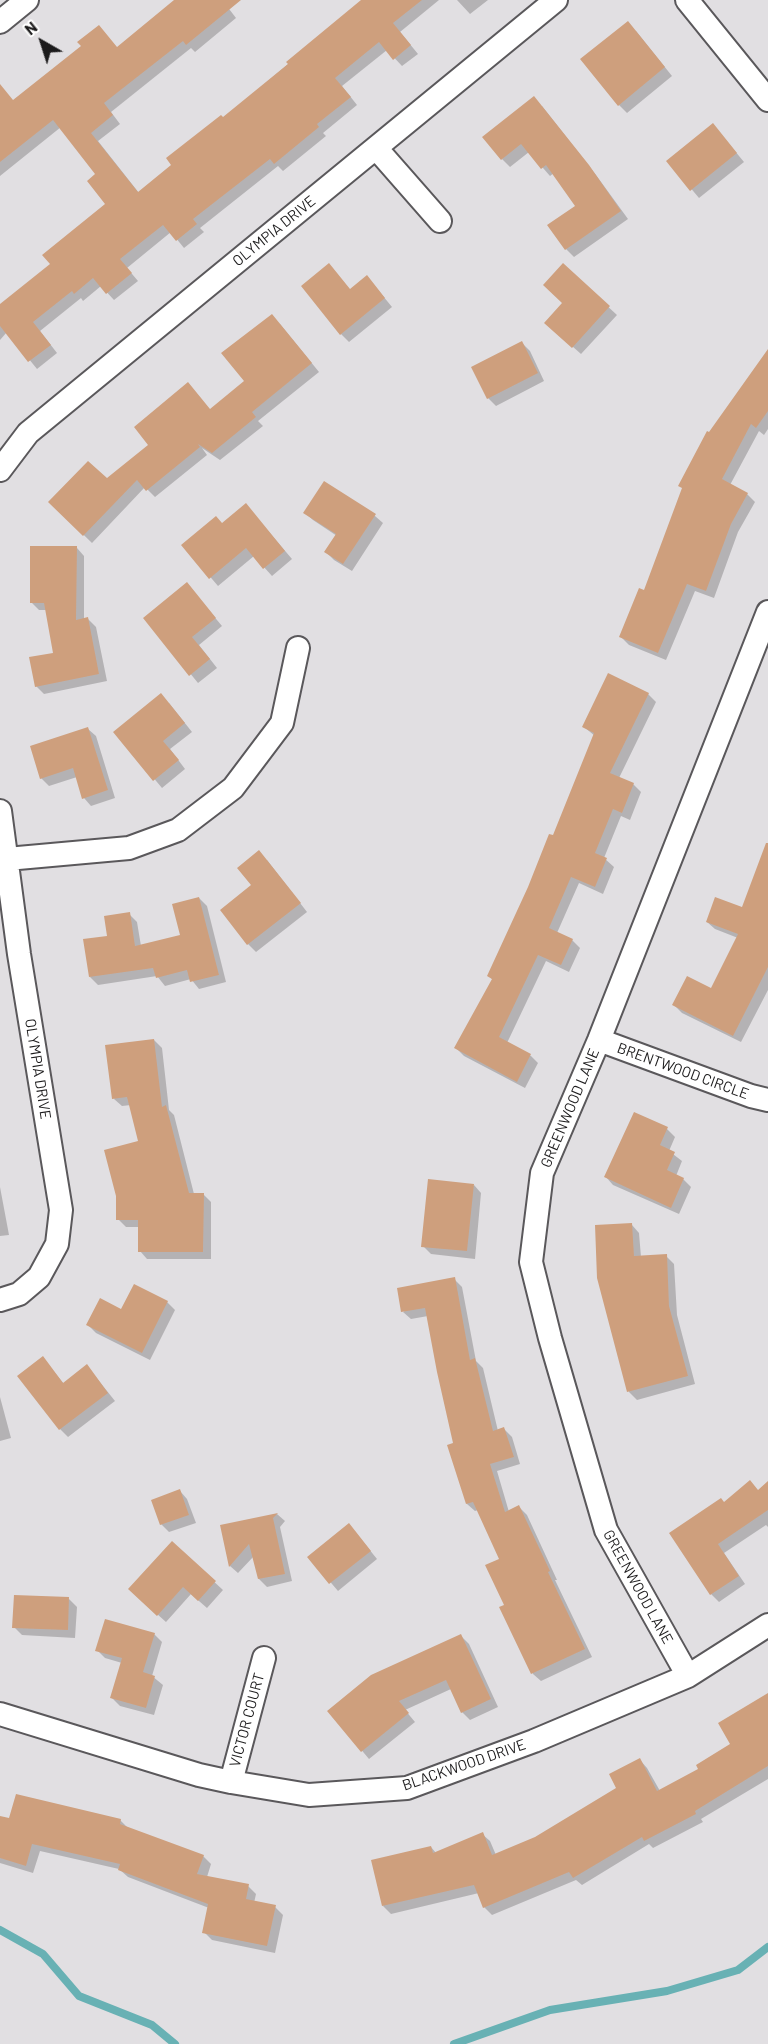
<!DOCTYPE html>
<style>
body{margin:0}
#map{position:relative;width:768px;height:2044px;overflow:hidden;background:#e1dfe2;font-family:Barlow,sans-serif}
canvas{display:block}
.north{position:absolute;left:12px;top:12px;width:60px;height:60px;-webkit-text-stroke:4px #fff;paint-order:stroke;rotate:321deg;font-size:16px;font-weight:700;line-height:24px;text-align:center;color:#1c1b1c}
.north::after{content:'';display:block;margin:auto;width:21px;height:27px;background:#1c1b1c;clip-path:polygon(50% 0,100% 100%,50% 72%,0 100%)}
</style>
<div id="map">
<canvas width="768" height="2044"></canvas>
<div class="north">N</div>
</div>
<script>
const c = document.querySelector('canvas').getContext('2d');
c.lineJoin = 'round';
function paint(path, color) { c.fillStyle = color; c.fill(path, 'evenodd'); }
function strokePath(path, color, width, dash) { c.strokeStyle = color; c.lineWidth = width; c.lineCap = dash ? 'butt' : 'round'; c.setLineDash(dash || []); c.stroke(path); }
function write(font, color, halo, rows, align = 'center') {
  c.font = font + ' Barlow,sans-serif'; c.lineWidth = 4.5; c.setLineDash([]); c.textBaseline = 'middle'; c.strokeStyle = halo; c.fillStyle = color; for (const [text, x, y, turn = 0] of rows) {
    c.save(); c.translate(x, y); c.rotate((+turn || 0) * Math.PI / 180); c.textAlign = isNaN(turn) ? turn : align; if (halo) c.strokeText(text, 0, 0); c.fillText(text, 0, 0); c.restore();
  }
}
const shadow = new Path2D(`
 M177,0H224L223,1L236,18L195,52L191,48L111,112L120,124L98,141L139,193L174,165L223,119L364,0H439L400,32L418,54L402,66L387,50L342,86L357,105L323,133L326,136L283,171L278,166L200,228L204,232L184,248L171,232L127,268L138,281L114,300L101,286L83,301L81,298L40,331L57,353L37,369L7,332L0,340V306L52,264L107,204L98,174L61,127L0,176V104L13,102L118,48Z
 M457,0H488L470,14Z
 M636,31L672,76L627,113L619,105Z
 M542,106L596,175L628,219L574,257L566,249L577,206L554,173L550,176L529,152L510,167L502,159Z
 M720,133L744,162L699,198L668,161Z
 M563,265L617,315L581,354L554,330L564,303Z
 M374,285L392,307L349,342L341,334L350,290Z
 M280,324L319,372L258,421L263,426L220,460L202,448L207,455L155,497L145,487L92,543L50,502L106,480L211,410L246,382Z
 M522,343L530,351L544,381L496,406L488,398Z
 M768,368V429L764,435L759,431L730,485L747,494L755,502L738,532L714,598L695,591L666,660L629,645L621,637L645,592L709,434Z
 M246,505L292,559L272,576L254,556L218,586L183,545L223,525Z
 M305,513L375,516L383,523L352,571L334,560L326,552L337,536L313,520Z
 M77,548L84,556V620L88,619L96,627L107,681L44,694L36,686L55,654L47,610H39L31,602Z
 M187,584L222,626L199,645L217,668L198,683L145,618Z
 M648,694L656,702L619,778L633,784L641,792L630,820L621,816L604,858L614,867L603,894L579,883L557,933L572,940L580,948L569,972L546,961L507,1043L531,1056L538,1063L525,1088L464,1056L456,1048L493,980L489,976L554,837L595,736L584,727Z
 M169,703L192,732L170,749L185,769L162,788L115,732Z
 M88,729L96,736L115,798L91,806L84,798L77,777L49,786L41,778Z
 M267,860L307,912L256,952L248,944L253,885Z
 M768,873V990L741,1042L682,1013L674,1005L711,990L738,938L715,929L707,922L743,909Z
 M199,898L207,906L226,982L199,989L191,979L165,986L157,976L98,985L90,977L108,937L129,914L137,922L141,946L182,936Z
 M154,1040L162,1048L169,1110L174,1115L194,1194H203L211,1202V1259H147L140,1251V1227H126L118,1219L140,1142L131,1105L122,1106L114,1099Z
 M634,1114L667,1129L675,1137L669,1151L682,1161L676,1176L683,1179L691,1187L679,1214L613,1185L606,1177Z
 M474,1185L481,1193L475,1259L431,1254L423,1246Z
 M0,1187L9,1235L0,1236Z
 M632,1225L639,1233L641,1257L666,1256L674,1264L677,1315L695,1384L637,1400L629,1392L599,1278Z
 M454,1279L462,1287L476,1361L483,1368L498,1431L504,1429L512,1437L520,1464L497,1471L509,1512L519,1507L527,1515L557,1580H555L592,1657L541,1681L533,1674L501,1608L506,1606L501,1560L478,1510L475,1511L467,1504L428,1316L411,1319L403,1312Z
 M167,1302L175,1310L150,1360L96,1333L88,1325L122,1311Z
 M43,1358L64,1384L87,1366L115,1401L68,1437L60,1429Z
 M0,1397L11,1438L0,1441Z
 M768,1483V1527L766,1525L724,1553L745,1584L719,1602L711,1594L671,1533L724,1503L758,1491Z
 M180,1491L187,1499L196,1523L169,1532L161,1524Z
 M277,1514L285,1521L280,1527L292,1581L267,1587L259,1579L254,1556L238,1573L230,1566L222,1527Z
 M356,1533L377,1559L338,1591L309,1557Z
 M172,1543L223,1590L207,1608L191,1594L166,1622L138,1597Z
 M69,1599L77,1607L75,1638L22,1635L14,1627Z
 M154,1634L162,1642L152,1676L163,1685L154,1715L120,1706L112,1698L122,1663L105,1658L97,1650Z
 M461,1636L469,1644L498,1707L470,1720L462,1712L451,1689L405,1710L415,1722L369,1759L329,1711Z
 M768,1696V1779L701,1819L703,1822L653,1848L649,1844L582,1885L576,1880L492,1915L484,1907L479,1893L391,1914L383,1906L431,1847L436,1853L482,1834L490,1841L496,1855L536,1838L618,1788L640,1760L647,1768L660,1791L700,1770L732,1744Z
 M0,1817L10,1820H120L129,1829L203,1856L211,1864L207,1877L248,1886L256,1894L254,1903L275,1907L283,1915L275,1953L212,1940L204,1932L209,1908L128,1877L119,1869L40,1851L33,1873L0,1863Z`);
const stream = new Path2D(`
 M0,1930L43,1954L79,1996L152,2025L175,2044
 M454,2044L550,2010L667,1991L738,1970L768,1947`);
const building = new Path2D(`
 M174,0H241L186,45L183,41L104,103L113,115L91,133L138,192L171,165L166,158L221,115L223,117L288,64L286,62L361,0H422L393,23L411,45L393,60L379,42L335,78L351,97L317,124L319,127L274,164L270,159L193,219L197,224L176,241L163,225L120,259L132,273L106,294L93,278L74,294L72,291L33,322L51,345L28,362L0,326V304L50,264L42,255L105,204L87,181L95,174L53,120L0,162V84L13,100L81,46L77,42L99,25L117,47Z
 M628,21L665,67L618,106L580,59Z
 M534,96L589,165L621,211L565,250L547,225L575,206L546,165L541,169L521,144L501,160L482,137Z
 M713,123L737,153L690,191L666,161Z
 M329,263L350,289L367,275L385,298L340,335L301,286Z
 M563,263L610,306L572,348L544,323L562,303L543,285Z
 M272,314L312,363L252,412L256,417L212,453L198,444L200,447L146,491L137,480L83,536L48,502L88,461L107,478L148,445L134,427L188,382L210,409L244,381L221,353Z
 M522,341L538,373L487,399L471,367Z
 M768,349V411L756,428L751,424L722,479L748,493L731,524L706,591L687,584L658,653L619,637L639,588L644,590L682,488L678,486L707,431L709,432Z
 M324,481L376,514L343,564L324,552L336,534L303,513Z
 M246,503L285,551L263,569L246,548L209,579L181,545L216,516L222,523Z
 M30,546H77L76,620L88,617L99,674L35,687L29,657L53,653L44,603H30Z
 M187,582L216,618L192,637L210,659L189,676L143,618Z
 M608,673L649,693L610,773L634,783L622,813L613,809L595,853L607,858L595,887L571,877L549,928L573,939L561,965L538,955L499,1037L531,1054L517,1082L454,1048L492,979L487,976L528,887L549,834L553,835L594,733L582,727Z
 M161,693L185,723L163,741L179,760L153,781L113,732Z
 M88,727L108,790L82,799L73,768L40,779L30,746Z
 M766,843H768V967L733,1036L672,1005L687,976L711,988L738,934L706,922L715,897L742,907Z
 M259,850L301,903L247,945L220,910L251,885L237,868Z
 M199,897L219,975L190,982L187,970L156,978L153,968L89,977L83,939L107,936L104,916L130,912L135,946L180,935L172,904Z
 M154,1039L162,1107L166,1105L189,1193H204L203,1252H138V1220H116V1196L104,1150L138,1141L127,1097L112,1099L105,1045Z
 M634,1112L668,1127L660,1145L675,1152L667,1170L684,1178L671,1208L604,1177Z
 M428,1179L474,1184L467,1251L421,1247Z
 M632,1223L634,1256L667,1254L669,1306L688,1376L627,1392L597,1278L595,1225Z
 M455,1277L470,1360L475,1358L493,1431L504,1427L514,1457L490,1464L505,1512L519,1505L550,1571L548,1572L585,1649L531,1674L499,1607L504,1605L485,1565L499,1559L473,1502L466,1504L447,1445L453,1443L437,1372L425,1308L401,1312L397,1288Z
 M134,1284L168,1301L142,1353L86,1325L100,1298L121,1309Z
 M43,1356L63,1383L87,1364L108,1393L59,1430L17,1376Z
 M750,1480L758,1490L768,1481V1510L718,1544L739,1576L710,1595L669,1533L721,1498L724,1502Z
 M180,1489L189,1515L160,1525L151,1500Z
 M278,1513L273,1518L285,1574L258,1579L249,1544L229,1567L220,1525Z
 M349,1523L371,1551L329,1584L307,1557Z
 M172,1541L216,1581L198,1601L183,1587L157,1616L128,1589Z
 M14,1595L69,1597L68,1630L12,1628Z
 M105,1619L155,1633L143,1672L155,1676L146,1708L110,1698L122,1658L95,1651Z
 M461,1634L491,1699L461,1713L446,1680L399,1701L409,1713L361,1752L327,1711L371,1675Z
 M768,1693V1766L695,1811L696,1814L644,1841L642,1837L573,1878L569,1872L483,1908L474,1885L382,1906L371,1860L431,1846L433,1853L483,1832L492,1855L535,1837L616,1788L609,1774L640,1758L657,1791L698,1769L696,1765L730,1744L718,1723Z
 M16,1794L121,1819L120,1824L204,1855L197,1874L249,1884L246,1899L276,1905L267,1946L202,1933L208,1904L118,1870L120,1864L32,1844L26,1866L0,1858V1816L9,1818Z`);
const minor = new Path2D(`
 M687,0L768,100
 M0,22L27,0
 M376,148L440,221
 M0,470L28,433L556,0
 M0,811L19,954L61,1210L57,1244L39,1277L19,1294L0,1300
 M7,859L129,848L178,830L233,788L282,723L298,648
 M599,1040L751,1096L768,1100
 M688,1676L606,1530L550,1338L531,1262L542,1173L599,1040L768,612
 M0,1714L199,1775L231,1782L309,1795L407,1788L534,1741L688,1676L768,1625
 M231,1782L264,1658`);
const streetNames = [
 ["OLYMPIA DRIVE",274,231,-39],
 ["OLYMPIA DRIVE",38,1069,81],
 ["BRENTWOOD CIRCLE",683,1071,20],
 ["GREENWOOD LANE",570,1108,-67],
 ["GREENWOOD LANE",638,1587,61],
 ["VICTOR COURT",247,1720,-75],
 ["BLACKWOOD DRIVE",464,1765,-19]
];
paint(shadow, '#0003');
strokePath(stream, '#68b1b4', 8);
paint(building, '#ce9f7d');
strokePath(minor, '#5a585b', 26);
strokePath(minor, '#fff', 22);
write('15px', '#1c1b1c', '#fff', streetNames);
</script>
